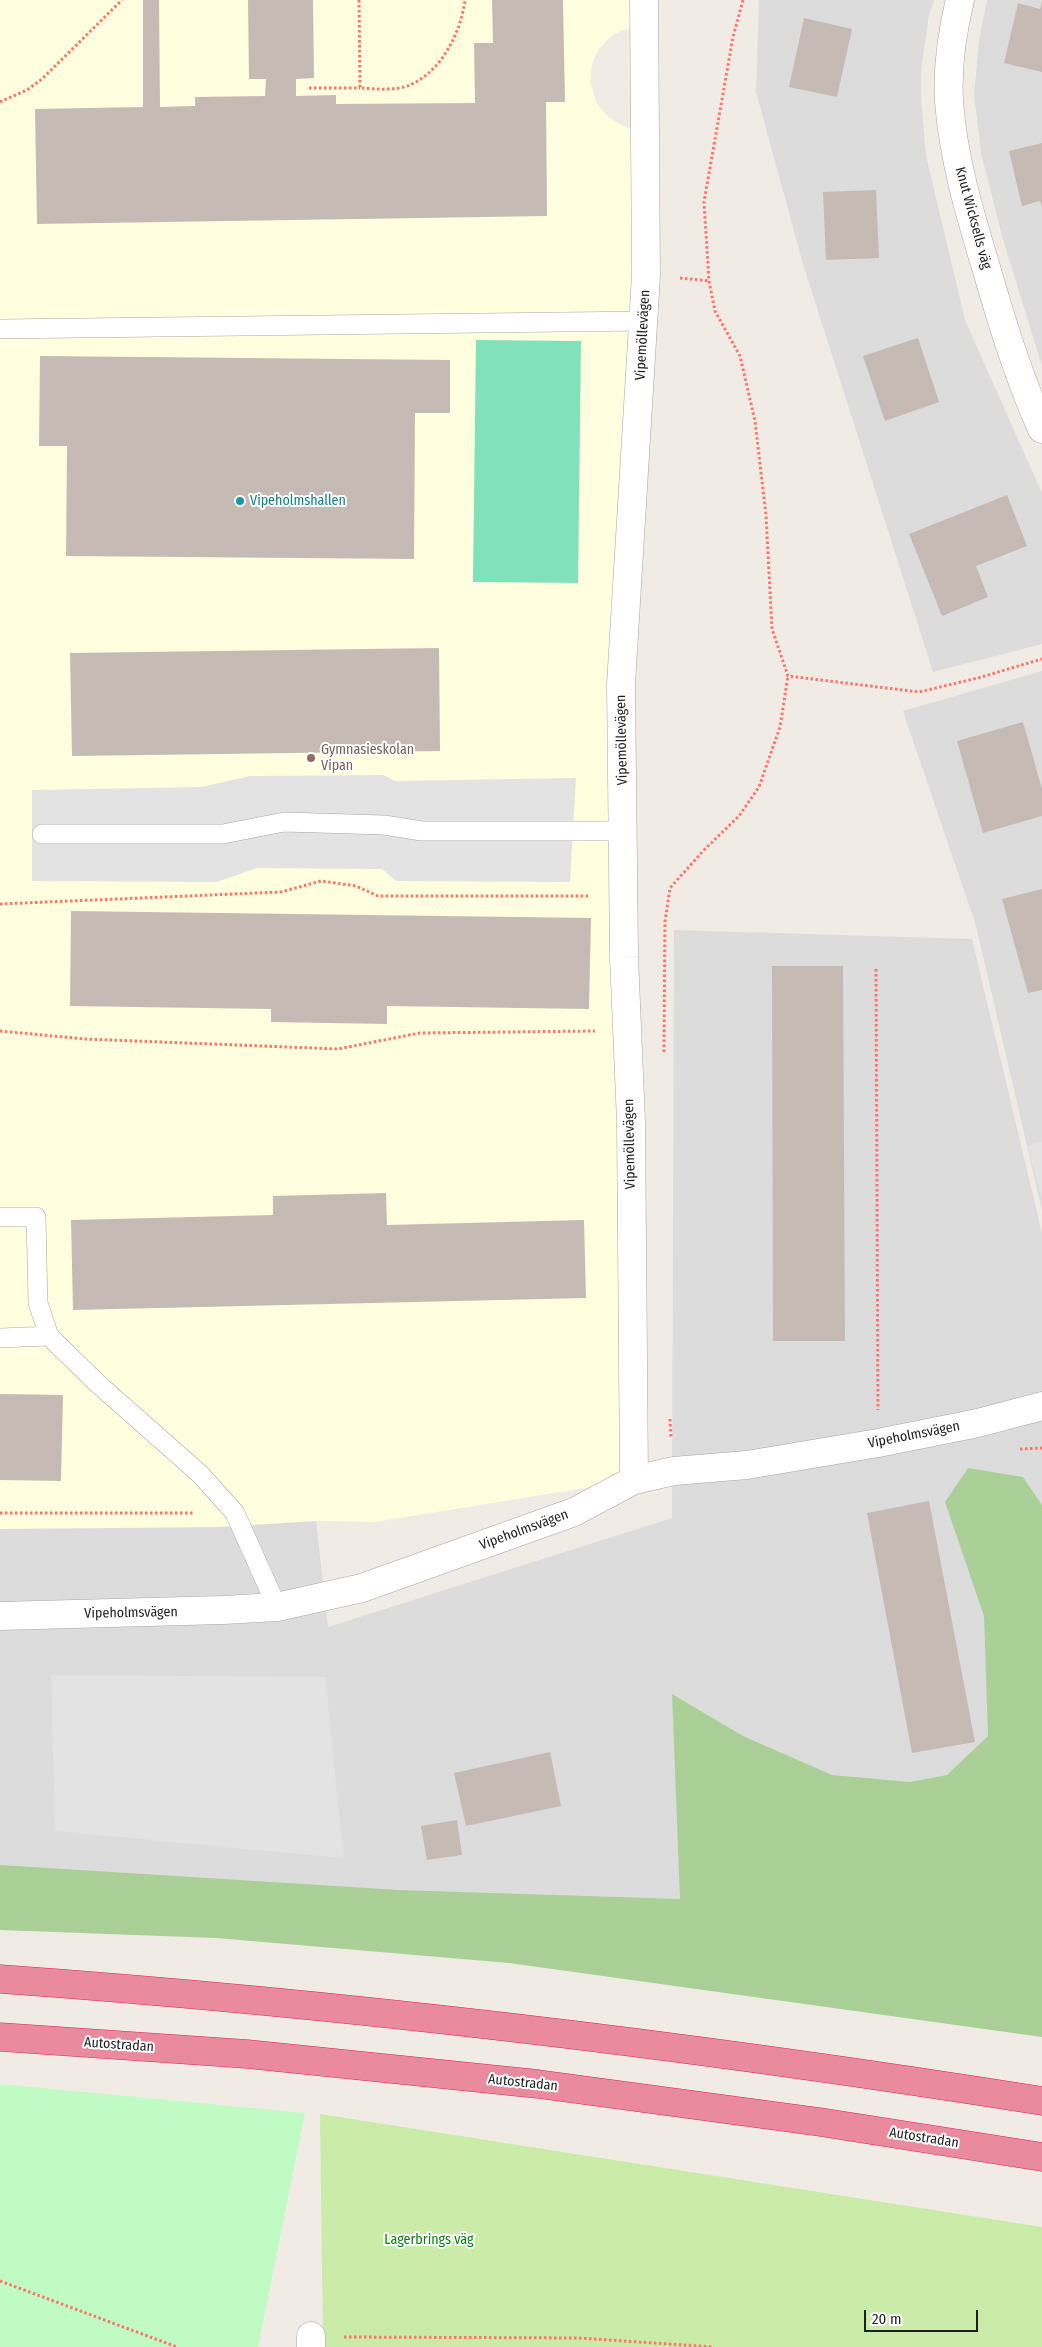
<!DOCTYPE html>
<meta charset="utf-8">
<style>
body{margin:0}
#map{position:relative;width:1042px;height:2347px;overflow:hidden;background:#f0ece5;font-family:"Fira Sans Condensed",sans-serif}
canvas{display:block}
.scale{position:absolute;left:864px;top:2310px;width:114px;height:22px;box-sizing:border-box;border:2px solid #1f1f1f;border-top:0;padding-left:6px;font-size:15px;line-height:18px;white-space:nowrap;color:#1f1f1f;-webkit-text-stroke:4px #fff;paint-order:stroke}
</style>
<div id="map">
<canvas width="1042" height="2347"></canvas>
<div class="scale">20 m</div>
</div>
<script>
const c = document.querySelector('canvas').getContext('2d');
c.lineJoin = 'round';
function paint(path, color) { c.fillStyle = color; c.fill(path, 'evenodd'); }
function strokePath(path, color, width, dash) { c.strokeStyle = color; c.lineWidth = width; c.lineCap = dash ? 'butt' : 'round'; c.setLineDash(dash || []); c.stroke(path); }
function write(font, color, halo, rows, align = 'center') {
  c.font = font + ' "Fira Sans Condensed",sans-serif'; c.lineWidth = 4; c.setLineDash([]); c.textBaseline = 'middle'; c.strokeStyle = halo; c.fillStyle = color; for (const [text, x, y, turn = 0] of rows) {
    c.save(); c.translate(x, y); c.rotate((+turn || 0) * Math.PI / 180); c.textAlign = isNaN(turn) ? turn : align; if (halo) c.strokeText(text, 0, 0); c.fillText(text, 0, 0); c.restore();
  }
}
const residential = new Path2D(`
 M759,0H934L929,15L921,70V99L926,156L965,320L1042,493V644L933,672L803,264L756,92Z
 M987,0H1042V366L1002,236L981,153L974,94L979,40Z
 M1042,671V1211L976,926L903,711Z
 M674,930L972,939L1042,1233V1920L373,1894L0,1866V1525L316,1521L328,1627L672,1518Z`);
const education = new Path2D(`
 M0,0H644L643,26L620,31L610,37L598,50L592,64L590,82L597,104L608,117L627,128L644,130L621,684L634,1480L375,1522L316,1521L220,1527L0,1529Z`);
const grass = new Path2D(`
 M320,2114L1042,2227V2347H323Z`);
const forest = new Path2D(`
 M968,1468L1023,1477L1042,1505V2037L509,1963L216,1938L0,1930V1865L399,1890L680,1899L672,1694L743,1736L832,1775L910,1782L947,1775L988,1736L984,1616L945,1502Z`);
const park = new Path2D(`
 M0,2084L305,2113L258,2347H0Z`);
const pitch = new Path2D(`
 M476,340L581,341L578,583L473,582Z`);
const parking = new Path2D(`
 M383,775L395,781L576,778L570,882L396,881L382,869L257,868L217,882L32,881V790L202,787L250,776Z
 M1042,1142V1198L1027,1146Z
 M51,1675L325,1677L344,1858L55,1831Z`);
const building = new Path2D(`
 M143,0H159L160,107L195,106V97L265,96L266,79H249L248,0H313L314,78L296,79V96L336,95V104L475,103L474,43H493L492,0H563L565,102H546L547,216L37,224L35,109L143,107Z
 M1042,2V72L1004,63L1018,3L1040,9Z
 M804,18L852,29L837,97L789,87Z
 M1042,143V207L1040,201L1022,206L1009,151Z
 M876,190L879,258L826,260L823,192Z
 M918,338L939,402L885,421L863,356Z
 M40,356L450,360V413H415L414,559L66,556L67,446H39Z
 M1007,495L1027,546L976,566L988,597L942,616L909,534Z
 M439,648L440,751L72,756L70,653Z
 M1023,722L1042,789V816L983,833L957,741Z
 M1042,889V990L1028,993L1002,899Z
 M71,911L591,918L589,1009L387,1006V1024L271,1022V1009L70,1006Z
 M772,966H843L845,1341H773Z
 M386,1193L387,1225L584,1220L586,1298L73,1310L71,1220L273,1215V1196Z
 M0,1394L63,1395L61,1481L0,1480Z
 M929,1501L975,1742L912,1753L867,1513Z
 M550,1752L561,1806L466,1826L454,1773Z
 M457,1820L462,1855L427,1860L421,1826Z`);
const path = new Path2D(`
 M359,0L360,88C376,89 396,91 410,85C442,71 461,32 465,0
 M743,0L733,37L704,202L709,281L715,311L740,356L755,421L766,515L772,629L788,676L919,692L978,678L1042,659
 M309,88H360
 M0,102L27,90L42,79L122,0
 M680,278L709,281
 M0,904L281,892L321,881L356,886L378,896H590
 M876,969L878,1410
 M0,1031L85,1039L338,1049L420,1033L595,1031
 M664,1052L665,922L670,888L704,850L739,816L759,787L780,727L788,676
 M670,1419L671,1437
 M1020,1449L1042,1448
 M0,1513H195
 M0,2281L177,2347
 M344,2337L579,2338L714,2347`);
const service = new Path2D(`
 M0,329L644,321
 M42,834H223L284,822L384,825L422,831H623
 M0,1217H36L38,1303L49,1336L97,1383L200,1474L235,1513L277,1607
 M0,1338L49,1336`);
const minor = new Path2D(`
 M960,0C952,33 947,67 949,101C953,157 969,211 985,264C1001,319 1018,376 1042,429
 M634,1480L631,1122L624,957L621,684L646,275L644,0
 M0,1616L223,1610L277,1607L362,1588L574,1512L634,1480L674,1471L747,1465L878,1443L978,1423L1042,1406
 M311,2336V2347`);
const motorway = new Path2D(`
 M0,1979C349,2004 696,2046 1042,2101
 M0,2037L247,2054L538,2084L820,2122L1042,2157`);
const markers = [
 [240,501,5,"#0f9aa8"],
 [311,758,5,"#8d6e63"]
];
const streetNames = [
 ["Knut Wicksells väg",973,218,75],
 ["Vipemöllevägen",643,335,-87],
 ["Vipemöllevägen",622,740,-91],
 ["Vipemöllevägen",630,1144,-91],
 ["Vipeholmsvägen",914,1435,-11],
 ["Vipeholmsvägen",524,1530,-20],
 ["Vipeholmsvägen",131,1613,-1],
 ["Autostradan",119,2045,4],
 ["Autostradan",523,2083,6],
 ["Autostradan",924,2138,9]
];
const cultureNames = [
 ["Vipeholmshallen",250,501]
];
const educationNames = [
 ["Gymnasieskolan",321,750],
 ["Vipan",321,766]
];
const parkNames = [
 ["Lagerbrings väg",429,2240]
];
paint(residential, '#dddcdc');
paint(education, '#fffede');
paint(grass, '#cbeba9');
paint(forest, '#aad098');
paint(park, '#c0fbc4');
paint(pitch, '#80e1ba');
paint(parking, '#e3e3e3');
paint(building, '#c5bbb4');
strokePath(service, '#a6a6a6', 20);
strokePath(minor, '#a6a6a6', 29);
strokePath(motorway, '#e01f64', 29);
strokePath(path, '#fe7568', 3, [2.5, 2.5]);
strokePath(service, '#fff', 19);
strokePath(minor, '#fff', 28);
strokePath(motorway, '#e98a9d', 28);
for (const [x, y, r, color] of markers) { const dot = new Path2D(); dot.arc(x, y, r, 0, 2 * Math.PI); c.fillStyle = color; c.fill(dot); strokePath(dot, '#fff', 2); }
write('14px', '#1f1f1f', '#fff', streetNames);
write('14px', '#0d838f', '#fff', cultureNames, 'left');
write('14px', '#785e54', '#fff', educationNames, 'left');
write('14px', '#088110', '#fff', parkNames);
</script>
